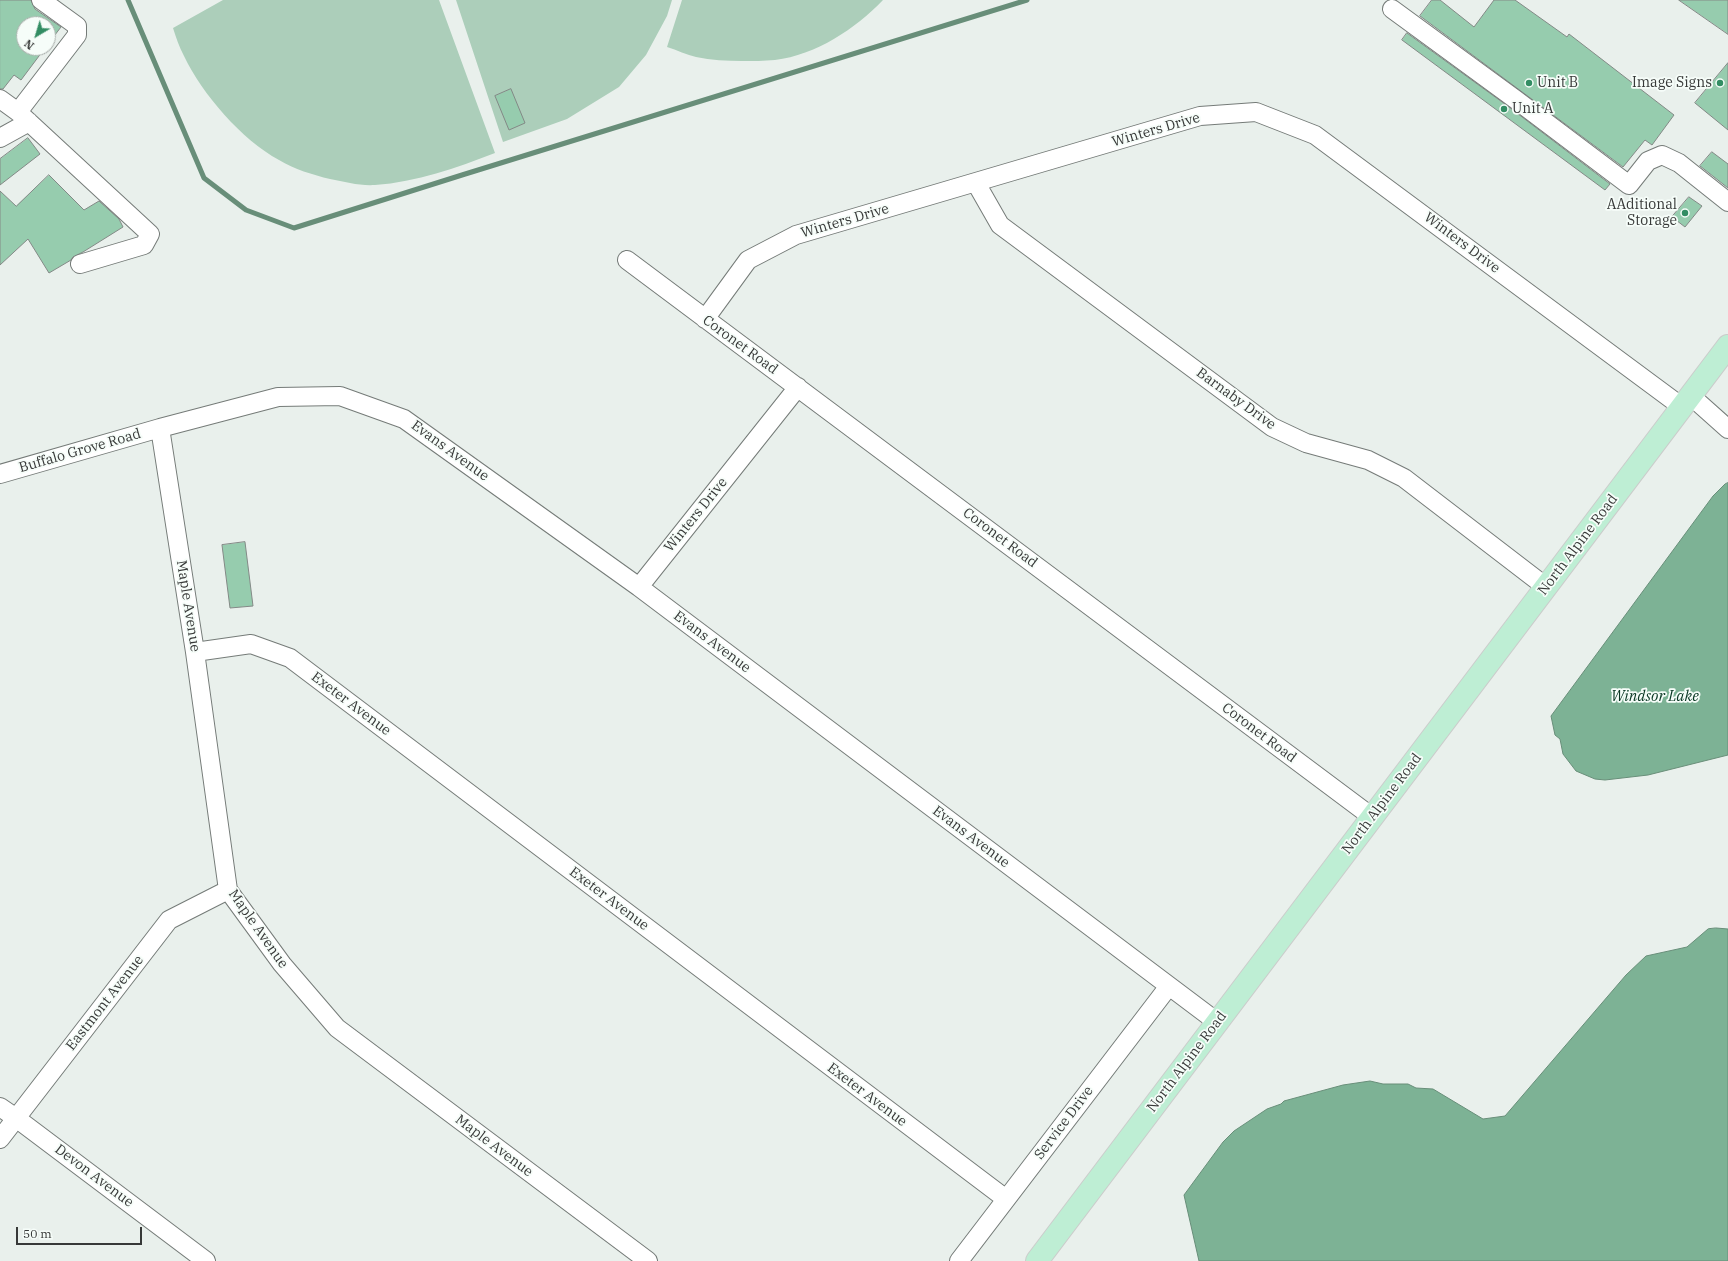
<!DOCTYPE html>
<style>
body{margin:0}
#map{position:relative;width:1728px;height:1261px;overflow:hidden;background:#e9f0ec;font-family:"IBM Plex Serif",serif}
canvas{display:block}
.north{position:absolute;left:16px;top:16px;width:40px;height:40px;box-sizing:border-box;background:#f6fdf9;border:1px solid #aaafac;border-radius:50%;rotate:218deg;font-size:11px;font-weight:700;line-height:16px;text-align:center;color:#373938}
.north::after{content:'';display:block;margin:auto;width:14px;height:18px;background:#328d63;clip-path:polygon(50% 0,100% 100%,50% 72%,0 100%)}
.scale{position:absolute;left:16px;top:1227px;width:126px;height:18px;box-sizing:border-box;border:2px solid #373938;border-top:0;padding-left:5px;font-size:12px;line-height:14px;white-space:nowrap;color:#373938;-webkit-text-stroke:3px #f6fdf9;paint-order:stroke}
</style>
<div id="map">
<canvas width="1728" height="1261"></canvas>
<div class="north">N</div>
<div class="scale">50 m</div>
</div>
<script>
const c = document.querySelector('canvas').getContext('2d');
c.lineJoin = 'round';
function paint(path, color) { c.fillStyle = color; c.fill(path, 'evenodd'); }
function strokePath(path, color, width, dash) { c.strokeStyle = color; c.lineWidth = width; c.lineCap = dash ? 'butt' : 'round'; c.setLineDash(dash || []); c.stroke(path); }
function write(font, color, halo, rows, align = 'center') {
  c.font = font + ' "IBM Plex Serif",serif'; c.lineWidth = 3.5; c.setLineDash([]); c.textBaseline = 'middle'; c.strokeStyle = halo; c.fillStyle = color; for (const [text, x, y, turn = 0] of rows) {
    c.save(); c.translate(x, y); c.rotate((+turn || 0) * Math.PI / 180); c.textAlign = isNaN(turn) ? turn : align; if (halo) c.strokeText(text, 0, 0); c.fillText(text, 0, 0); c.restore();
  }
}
const green = new Path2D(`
 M223,0H439L495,153C456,168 417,182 375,185C360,186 345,182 330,179C313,175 294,169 279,160C242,140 202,94 184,56C179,47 176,37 173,28Z
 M456,0H672L667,16L646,55L619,87L567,119L503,142Z
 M682,0H883C855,29 816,55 775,60C764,61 753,61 742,61C727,61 711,60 696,57C687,55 677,50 667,47Z`);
const water = new Path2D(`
 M1728,483V755L1648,775L1605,780L1595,779L1576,771L1563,754L1560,739L1555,735L1551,716L1713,496L1725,484Z
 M1716,928L1728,929V1261H1199L1184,1195L1223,1142L1234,1131L1267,1109L1281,1104L1284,1101L1343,1085L1370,1081L1383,1084H1408L1416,1088L1433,1089L1483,1119L1505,1116L1626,975L1646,956L1687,947L1708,929Z`);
const stream = new Path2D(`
 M128,0L204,178L246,210L294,228L462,175L1027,0`);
const building = new Path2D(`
 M0,0H31L35,9L61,27L48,44V24H24V48H45L21,80L14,75L3,89H0Z
 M1432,0H1440L1474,27L1494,0H1515L1567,37L1569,34L1674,115L1652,145L1645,140L1623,167L1420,16Z
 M1679,0H1728V34Z
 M1407,33L1509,107L1610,184L1605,190L1402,40Z
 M1728,63V130L1695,103Z
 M511,89L525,123L509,130L495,96Z
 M28,138L40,154L0,185V159Z
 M1712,152L1728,164V188L1700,166Z
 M49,175L84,210L99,201L119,219L123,227L83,252L73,257L71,260L49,273L28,239L0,265V191L16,206Z
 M1689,197L1702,206L1685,227L1672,217Z
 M245,542L253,606L230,608L222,545Z`);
const minor = new Path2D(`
 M1392,9L1515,99L1629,185L1648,161L1662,155L1679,163L1728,202
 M0,99L18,112L150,234L144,245L80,264
 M18,112L77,35V26L41,0
 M0,138L29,122
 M976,183L1000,225L1272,427L1306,443L1368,460L1404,478L1546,587
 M627,260L1372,817
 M705,319L748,260L796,235L1200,116L1256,112L1315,135L1682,407
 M1691,396L1728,429
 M160,428L195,652L228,890L282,964L337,1028L648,1261
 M0,474L160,428L278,397L340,396L404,419L639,587L1217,1022
 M639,587L798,387
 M195,652L251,644L290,658L1006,1199
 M0,1107L16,1118L206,1261
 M0,1139L169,920L228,890
 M959,1261L1169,986`);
const major = new Path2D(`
 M1037,1261L1728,346`);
const markers = [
 [1529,83,4,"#328d63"],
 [1720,83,4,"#328d63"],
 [1504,109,4,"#328d63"],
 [1685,213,4,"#328d63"]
];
const poiNames = [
 ["Unit B",1537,83],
 ["Image Signs",1712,83,"right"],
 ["Unit A",1512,109],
 ["AAditional",1677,205,"right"],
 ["Storage",1677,221,"right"]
];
const streetNames = [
 ["Winters Drive",1156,130,-16],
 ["Winters Drive",845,221,-16],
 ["Winters Drive",1462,243,37],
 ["Coronet Road",740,345,36],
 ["Barnaby Drive",1236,399,36],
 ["Buffalo Grove Road",80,451,-16],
 ["Evans Avenue",450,451,36],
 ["Winters Drive",696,515,-51],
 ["Coronet Road",1000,538,37],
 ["North Alpine Road",1578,545,-53],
 ["Maple Avenue",188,606,81],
 ["Evans Avenue",712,642,37],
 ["Exeter Avenue",351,704,37],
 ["Coronet Road",1259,733,37],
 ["North Alpine Road",1382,804,-53],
 ["Evans Avenue",971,837,37],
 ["Exeter Avenue",609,899,37],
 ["Maple Avenue",258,929,55],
 ["Eastmont Avenue",105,1003,-52],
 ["North Alpine Road",1187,1062,-53],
 ["Exeter Avenue",867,1095,37],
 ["Service Drive",1064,1123,-53],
 ["Maple Avenue",494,1146,37],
 ["Devon Avenue",94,1176,37]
];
const waterNames = [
 ["Windsor Lake",1655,697]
];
paint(green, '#acceba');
paint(water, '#7db295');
strokePath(water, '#688e79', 1);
strokePath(stream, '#688e79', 5);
paint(building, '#96ccae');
strokePath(building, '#838986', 1);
strokePath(minor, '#757b78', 20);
strokePath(major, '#cbcccb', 24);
strokePath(minor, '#fff', 18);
strokePath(major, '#beeed4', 22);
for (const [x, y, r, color] of markers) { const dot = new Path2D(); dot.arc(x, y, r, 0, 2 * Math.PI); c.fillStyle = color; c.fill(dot); strokePath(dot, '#f6fdf9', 1.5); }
write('14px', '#373938', '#f6fdf9', poiNames, 'left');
write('14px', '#373938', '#f6fdf9', streetNames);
write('italic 15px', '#093723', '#f6fdf9', waterNames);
</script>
